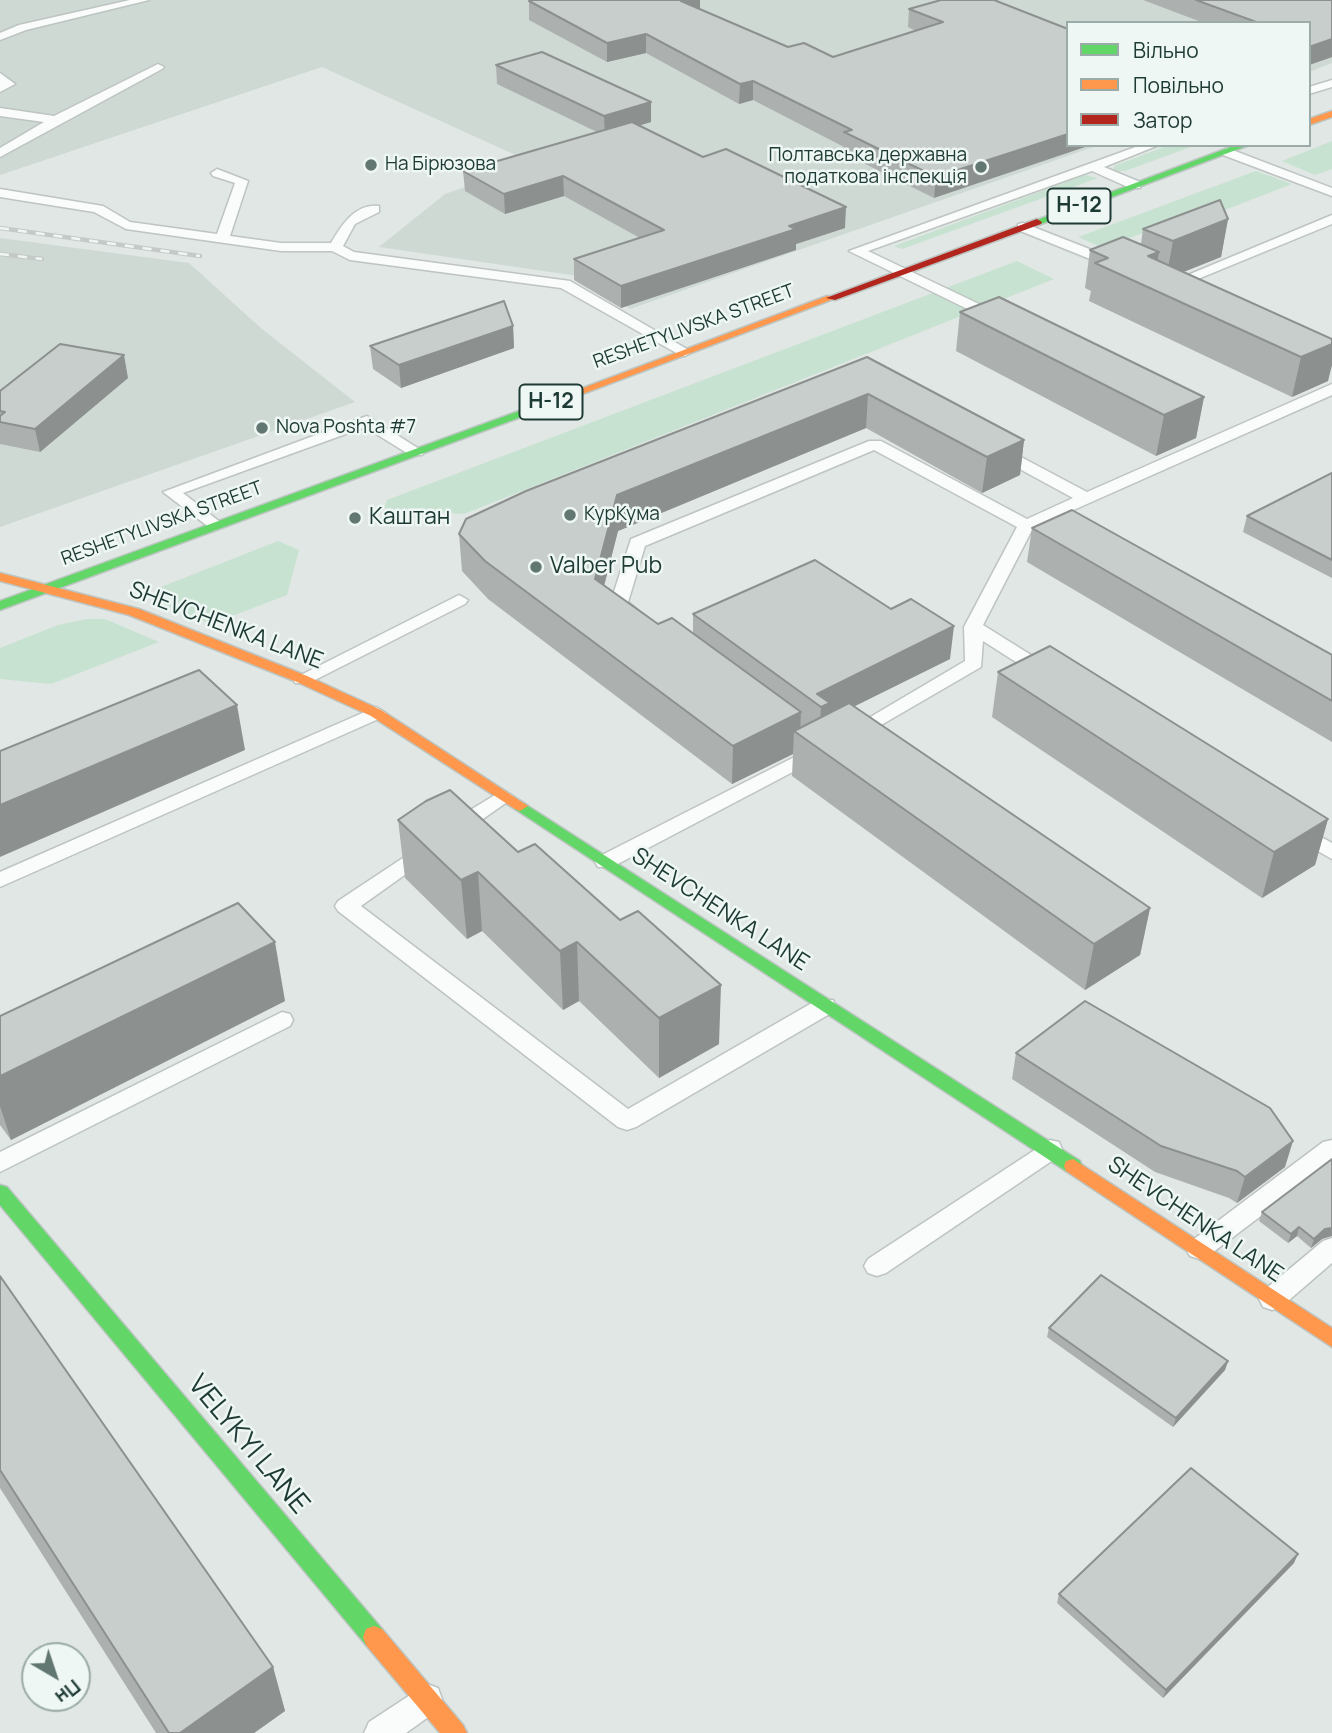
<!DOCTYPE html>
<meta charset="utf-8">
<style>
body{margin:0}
#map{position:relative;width:1332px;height:1733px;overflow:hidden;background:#e0e7e4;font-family:Manrope,sans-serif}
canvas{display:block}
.legend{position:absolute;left:1066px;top:21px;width:245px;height:126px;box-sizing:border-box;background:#eef7f3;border:2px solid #9baba7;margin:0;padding:9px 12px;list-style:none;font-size:21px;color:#1e3a34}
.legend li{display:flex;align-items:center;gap:14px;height:35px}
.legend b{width:35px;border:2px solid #9baba7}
.north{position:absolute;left:21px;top:1642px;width:70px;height:70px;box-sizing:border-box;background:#eef7f3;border:2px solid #9baba7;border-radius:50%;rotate:141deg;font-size:19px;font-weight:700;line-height:28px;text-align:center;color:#1e3a34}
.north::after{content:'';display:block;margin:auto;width:24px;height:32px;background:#627772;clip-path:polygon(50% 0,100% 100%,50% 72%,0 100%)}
</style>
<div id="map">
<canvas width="1332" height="1733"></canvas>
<ul class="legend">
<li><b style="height:9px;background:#63d668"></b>Вільно</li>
<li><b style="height:9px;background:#ff974d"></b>Повільно</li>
<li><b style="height:9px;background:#b3261e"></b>Затор</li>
</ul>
<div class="north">Пн</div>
</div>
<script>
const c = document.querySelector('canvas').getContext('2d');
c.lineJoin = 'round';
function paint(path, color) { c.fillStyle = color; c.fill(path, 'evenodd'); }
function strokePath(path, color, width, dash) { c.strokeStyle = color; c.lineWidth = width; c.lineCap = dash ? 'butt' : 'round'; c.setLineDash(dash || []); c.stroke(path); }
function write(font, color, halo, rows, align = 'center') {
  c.font = font + ' Manrope,sans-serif'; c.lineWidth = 5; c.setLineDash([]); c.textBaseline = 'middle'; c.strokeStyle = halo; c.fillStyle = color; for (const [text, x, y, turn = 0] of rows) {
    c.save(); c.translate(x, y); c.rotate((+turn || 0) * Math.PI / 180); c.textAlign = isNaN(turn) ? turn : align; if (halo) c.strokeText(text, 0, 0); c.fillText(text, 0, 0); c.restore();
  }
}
const built = new Path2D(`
 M0,0H1332V63L1309,72V23H1068V145H1099L630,309L578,276L379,247L445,194L533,163L322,67L0,175Z
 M0,238L189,263L262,329L355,402L0,527Z`);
const green = new Path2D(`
 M1332,141V169L1315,175L1282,161Z
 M1169,145H1196L1125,171H1113L1114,166Z
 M1256,171L1292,184L1163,234L1151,230L1103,248L1078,237Z
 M1085,175L1098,178L902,249L894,246Z
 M1017,261L1054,279L464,514L384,508L387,500Z
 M278,541L299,550L287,595L211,624L154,601L156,589Z
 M87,619H105L159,642L51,684L0,679V648L58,625Z`);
const lane = new Path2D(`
 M130,0H149L26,30L0,40V33L19,25Z
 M158,64L164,67L162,69L0,157V148L44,122L0,116V108L54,116Z
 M0,73L15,84L0,92Z
 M1332,80V87L1309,94V87Z
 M1141,145H1159L1104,167L1140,182V188H1130L1092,171L868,251L1002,315V321H992L849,251Z
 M1227,148L1332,188V196L1223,155L1221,152Z
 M217,169L248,181L230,236L281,243H331C341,226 355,203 379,206V212L355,224L343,246L354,252L570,281L692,352L685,356L680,355L561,288L350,260L332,251H281L126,229L94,212L0,197V189L103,206L130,222L217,234L235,183L213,176L211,173Z
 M1332,215V224L1171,290L1159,287Z
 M1023,223L1120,261L1122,264L1110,267L1018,230V224Z
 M1332,384V395L1033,528L983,625L1055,670L1057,674L1055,678H1041L983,641L981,667L857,739H843L840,735L965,661L964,627L1017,527L874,450L645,546L628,602L646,617L637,622L610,604L631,539L869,441H881L1027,519L1073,498L992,454V448H1004L1087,492Z
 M367,416L424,452L422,455H410L365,427L183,493L220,522L222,526L214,531L163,492Z
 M459,595L468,600L465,604L309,683H295L293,679Z
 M376,707L386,713L383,717L0,887V872Z
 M818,745L825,747L828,751L825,755L612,867H598L595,862L598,857Z
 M503,790L513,796L510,800L460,835H446L443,830L446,825Z
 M1298,824L1332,843V859L1291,836L1288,831L1291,826Z
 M427,842L437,849L434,854L361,906L628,1109L817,1000H833L836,1006L833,1012L636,1127L627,1130L618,1127L338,911L335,906L338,901Z
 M282,1012L290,1014L293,1020L290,1026L0,1172V1152Z
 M1050,1140L1059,1142L1062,1149L1059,1156L886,1273L877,1276L868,1273L864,1266L868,1259Z
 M1332,1140V1162L1208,1256L1199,1259L1190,1256L1186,1249L1190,1242L1323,1142Z
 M1332,1238V1263L1281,1307L1272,1310L1263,1307L1259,1299L1263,1291L1323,1241Z
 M427,1684L438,1688L442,1699L438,1710L406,1733H364L369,1722Z`);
const fast = new Path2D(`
 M1236,145H1249L1041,224L1032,222Z
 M552,399L558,402L556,404L0,610V601Z
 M520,801L1080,1161L1082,1166L1080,1171L1073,1173L1066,1171L515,809L512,806Z
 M0,1185L7,1187L382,1629L385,1637L382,1645L374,1648L366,1645L0,1205Z`);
const slow = new Path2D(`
 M1332,111V117L1309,125V119Z
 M827,296L836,298L556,404H548L546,402Z
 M0,573L139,609L307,676L381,710L528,806L520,811L515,809L371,716L297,682L129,615L0,581Z
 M1073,1159L1332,1328V1347L1066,1171L1064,1166L1066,1161Z
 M374,1626L382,1629L463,1725L467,1733H440L366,1645L363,1637L366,1629Z`);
const jam = new Path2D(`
 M1037,219L1042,222L1041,224L835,300L826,298Z`);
const rail = new Path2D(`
 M0,228L200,256
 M0,254L42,259`);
const wall = new Path2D(`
 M533,0H700V9L788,47L833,57L916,31L908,27L909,9L994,0L934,198L843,153L844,147L753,100L739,104L646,53L607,62L529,20V1Z
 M1143,0H1332V57L1309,65V23H1204Z
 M496,65L651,122L639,125L845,228L796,244V250L621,308L574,280V259L640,238L564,196L505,214L465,191L463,171L597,132L497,84Z
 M1228,219L1221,257L1183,272L1332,339L1328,381L1292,397L1089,301L1091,291L1085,288L1090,250L1141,244L1143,229Z
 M960,312L1204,397L1196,438L1156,456L956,351Z
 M513,326L514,348L401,388L373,369L370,346Z
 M867,357L1024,440L1020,475L982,493L866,428L618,531L604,586L658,624L693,633V614L950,659L854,706L1150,908L1140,955L1085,990L792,776L793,754L732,784L488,599L462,571L459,534Z
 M128,378L40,452L0,444V391Z
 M1332,473V578L1243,532L1247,516Z
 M1032,528L1332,655V742L1027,562Z
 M998,672L1328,819L1315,865L1262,898L992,717Z
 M398,820L518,852L719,1044L659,1078L579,1001L563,1010L482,931L467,939L405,878Z
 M285,1001L11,1140L0,1125V1016Z
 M1016,1053L1285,1167L1237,1203L1229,1198L1155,1172L1012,1079Z
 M1332,1159L1322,1239L1311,1248L1297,1236L1288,1243L1259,1221L1262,1212Z
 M0,1276L273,1667L285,1711L254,1733H156L0,1488Z
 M1049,1328L1228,1361L1225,1370L1173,1427L1047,1337Z
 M1294,1563L1163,1698L1057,1603L1059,1594Z`);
const shadedWall = new Path2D(`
 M683,0H700V14L681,1Z
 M646,34V53L607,62V43Z
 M1332,39V57L1309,65V47Z
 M753,81V100L739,104L740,84Z
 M651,102V122L605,136L604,116Z
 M1068,134V145H1091L934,198L936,177Z
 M563,176L564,196L505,214L504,194Z
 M846,207L845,228L796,244V250L621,308V286L789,226Z
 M1228,219L1221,257L1166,279L1173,241Z
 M1159,252L1152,289L1148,256Z
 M513,326L514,348L401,388L399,365Z
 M1332,344V365L1328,381L1292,397L1301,357Z
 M124,355L128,378L40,452L35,429Z
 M868,394L866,428L618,531L596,617L595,579L617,495Z
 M1204,397L1196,438L1156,456L1164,415Z
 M1024,440L1020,475L982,493L987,457Z
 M954,626L950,659L829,719L819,740L821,707L817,694Z
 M237,705L245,750L0,857V805Z
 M801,712L800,735L794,731L793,754L732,784L733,746Z
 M1328,819L1315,865L1262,898L1274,852Z
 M478,872L482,931L467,939L461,880Z
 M1150,908L1140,955L1085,990L1094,944Z
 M275,942L285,1001L11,1140L0,1106V1076Z
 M577,942L579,1001L563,1010L560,951Z
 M721,985L719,1044L659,1078V1018Z
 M1293,1141L1285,1167L1237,1203L1245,1177Z
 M1299,1227L1297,1236L1288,1243L1291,1234Z
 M1332,1228V1236L1322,1239L1311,1248L1314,1239L1325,1229Z
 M1228,1361L1225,1370L1173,1427L1176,1418Z
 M1298,1554L1294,1563L1163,1698L1166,1690Z
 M273,1667L285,1711L254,1733H180Z`);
const building = new Path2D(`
 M533,0H683L681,1L788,47L804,43L833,57L943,22L909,9L941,0H994L1068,29V134L936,177L844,132L852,130L753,81L740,84L646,34L607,43L529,1Z
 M1196,0H1332V39L1309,47V23H1259Z
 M542,52L651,102L604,116L496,65Z
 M632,122L703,157L726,149L846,207L789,226L796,229L621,286L574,259L664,230L563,176L504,194L463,171Z
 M1220,200L1228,219L1173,241L1143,229Z
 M1123,237L1159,252L1148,256L1332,339V344L1301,357L1095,263L1108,258L1090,250Z
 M999,297L1204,397L1164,415L960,312Z
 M504,301L513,326L399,365L370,346Z
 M60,344L124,355L35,429L0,422V416L5,412L0,411V391Z
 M867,357L1024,440L987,457L868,394L617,495L595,579L658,624L672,618L801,712L733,746L485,561L459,534L466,519L526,491Z
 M1332,473V560L1247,516Z
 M1072,510L1332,655V701L1032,528Z
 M815,560L891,609L911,599L954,626L817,694L830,703L821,707L693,614Z
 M1050,646L1328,819L1274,852L998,672Z
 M199,670L237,705L0,805V751Z
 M849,703L1150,908L1094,944L794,731Z
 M450,790L518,852L535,844L620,920L638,911L721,985L659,1018L577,942L560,951L478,872L461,880L398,820L426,801Z
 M238,903L275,942L0,1076V1016Z
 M1085,1001L1270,1108L1293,1141L1245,1177L1237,1171L1161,1146L1016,1053Z
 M1332,1159V1228L1325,1229L1314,1239L1299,1227L1291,1234L1262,1212Z
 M1101,1275L1228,1361L1176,1418L1049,1328Z
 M0,1276L273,1667L180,1733H169L0,1470Z
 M1191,1468L1298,1554L1166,1690L1059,1594Z`);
const markers = [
 [371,165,7,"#627772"],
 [981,167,7,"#627772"],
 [262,428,7,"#627772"],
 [570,515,7,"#627772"],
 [355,518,7,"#627772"],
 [536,567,7,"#627772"]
];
const farPoinames = [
 ["Полтавська державна",967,156,"right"],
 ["податкова інспекція",967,178,"right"],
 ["На Бірюзова",385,165],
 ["Nova Poshta #7",276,428],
 ["КурКума",584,515]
];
const farStreetnames = [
 ["RESHETYLIVSKA STREET",694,327,-20],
 ["RESHETYLIVSKA STREET",162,524,-20]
];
const shields = [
 [1079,206,63],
 [551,402,63]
];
const shieldNames = [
 ["Н-12",1079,206],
 ["Н-12",551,402]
];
const poiNames = [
 ["Каштан",369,518],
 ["Valber Pub",550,567]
];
const streetNames = [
 ["SHEVCHENKA LANE",226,626,21],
 ["SHEVCHENKA LANE",720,910,33],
 ["SHEVCHENKA LANE",1195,1220,34]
];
const nearStreetnames = [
 ["VELYKYI LANE",248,1445,50]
];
paint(built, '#ced9d4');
paint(green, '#c8e2d1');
strokePath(lane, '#bdc4c1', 3);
strokePath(fast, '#bcc5c2', 3);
strokePath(slow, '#bcc5c2', 3);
strokePath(jam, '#bcc5c2', 3);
paint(lane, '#fafbfb');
paint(fast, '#63d668');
paint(slow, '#ff974d');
paint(jam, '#b3261e');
strokePath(rail, '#c5c9c8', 4.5);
strokePath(rail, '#eef7f3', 2.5, [9]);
paint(wall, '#acb1af');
paint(shadedWall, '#8c908f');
paint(building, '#c8cecc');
strokePath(building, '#8c908f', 2);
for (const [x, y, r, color] of markers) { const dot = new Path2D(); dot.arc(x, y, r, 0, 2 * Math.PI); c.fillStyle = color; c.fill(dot); strokePath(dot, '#eef7f3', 2.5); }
write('19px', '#1e3a34', '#eef7f3', farPoinames, 'left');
write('19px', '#1e3a34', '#eef7f3', farStreetnames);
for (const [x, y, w] of shields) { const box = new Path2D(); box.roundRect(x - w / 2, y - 17.5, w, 35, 5); c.fillStyle = '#eef7f3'; c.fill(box); strokePath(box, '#1e3a34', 2); }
write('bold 21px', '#1e3a34', null, shieldNames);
write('23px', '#1e3a34', '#eef7f3', poiNames, 'left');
write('23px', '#1e3a34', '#eef7f3', streetNames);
write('28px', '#1e3a34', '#eef7f3', nearStreetnames);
</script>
